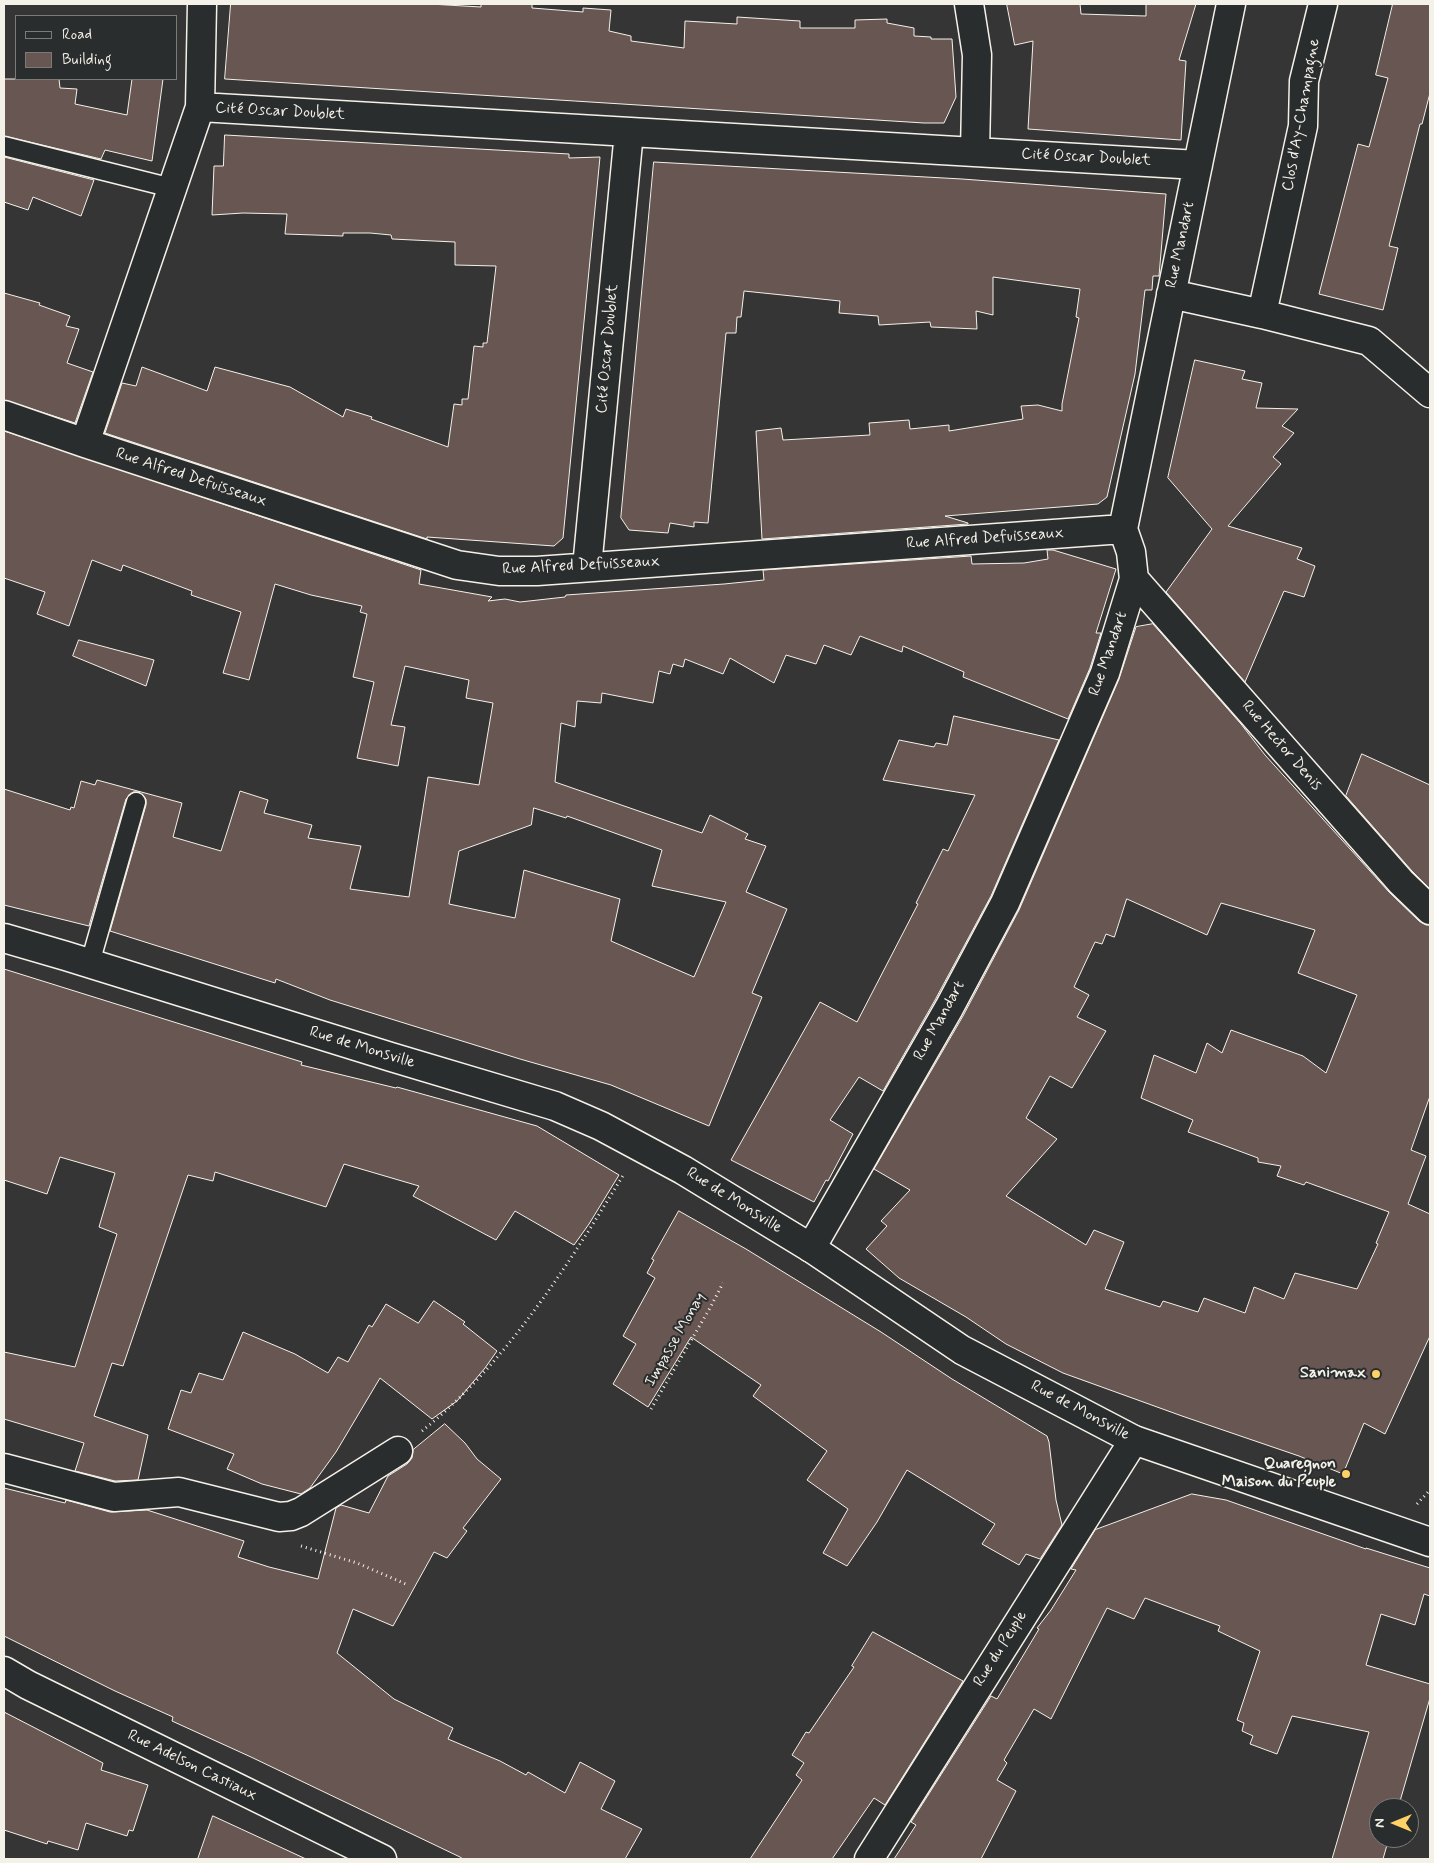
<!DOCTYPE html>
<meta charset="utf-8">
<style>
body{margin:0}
#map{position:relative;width:1434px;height:1863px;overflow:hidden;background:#363535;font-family:Mynerve,sans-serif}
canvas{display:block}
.frame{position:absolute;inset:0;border:5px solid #f4f1e8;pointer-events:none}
.legend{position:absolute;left:15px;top:15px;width:162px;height:65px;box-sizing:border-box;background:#2a2d2e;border:1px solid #7b7b78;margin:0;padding:6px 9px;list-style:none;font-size:15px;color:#f4f1e8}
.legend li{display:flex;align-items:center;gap:10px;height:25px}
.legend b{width:25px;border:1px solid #7b7b78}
.north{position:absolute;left:1369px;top:1798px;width:50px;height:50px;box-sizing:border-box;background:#2a2d2e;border:1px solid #7b7b78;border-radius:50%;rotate:270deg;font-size:14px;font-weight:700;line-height:20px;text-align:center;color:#f4f1e8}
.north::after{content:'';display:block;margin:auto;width:18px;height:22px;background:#ffd166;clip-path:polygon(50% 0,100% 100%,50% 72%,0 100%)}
</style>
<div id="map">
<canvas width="1434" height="1863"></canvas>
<div class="frame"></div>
<ul class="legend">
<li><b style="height:6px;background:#2a2d2e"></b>Road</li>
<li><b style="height:14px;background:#685653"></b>Building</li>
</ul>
<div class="north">N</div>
</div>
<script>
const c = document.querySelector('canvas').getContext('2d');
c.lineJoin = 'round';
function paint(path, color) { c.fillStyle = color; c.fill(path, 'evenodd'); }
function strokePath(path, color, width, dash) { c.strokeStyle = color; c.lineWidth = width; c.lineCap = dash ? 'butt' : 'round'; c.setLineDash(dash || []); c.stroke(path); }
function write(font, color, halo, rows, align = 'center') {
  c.font = font + ' Mynerve,sans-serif'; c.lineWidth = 4; c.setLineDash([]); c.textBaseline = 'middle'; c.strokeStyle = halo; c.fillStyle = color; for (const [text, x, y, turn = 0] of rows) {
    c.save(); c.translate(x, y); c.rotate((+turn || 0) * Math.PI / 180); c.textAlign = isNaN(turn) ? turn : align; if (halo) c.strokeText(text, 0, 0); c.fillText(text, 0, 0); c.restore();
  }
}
const building = new Path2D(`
 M231,4H430L481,7V4H532V8L583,12V8L611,10L609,31L631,36V41L684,48L685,21L737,24V17L800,21V28H855V20L887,19V23L914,28V36L931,37V39H952L956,97L944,123H924L225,79Z
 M1007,4H1080L1081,14L1146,16V4H1196L1179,60L1186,61L1181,140L1028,129L1033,41L1015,45Z
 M1393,4H1430V93L1422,124H1420L1389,246L1398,248L1383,310L1319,294L1358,144L1369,147L1388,78L1376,75Z
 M4,79H59L60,88L77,89L75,104L127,115L132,79H163L152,161L105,150L101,159L4,136Z
 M225,135L569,154V158L600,157L563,538L554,546L427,537V539L105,433L122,383L136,386L142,367L207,391L215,367L290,387L343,417L346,409L372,417L371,419L448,447L454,404L462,405V399H468L474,346L483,347V343H487L496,266L455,265V242L392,239L391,235L370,233H343V236L285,234L287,214L243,213L212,215L214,166H223Z
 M4,157L94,180L81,216L33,197L28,210L4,202Z
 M654,162L962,179L1166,194L1159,276H1153L1152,290H1145L1135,374L1107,497L1098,504L945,516L968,523V524L762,539L756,431L781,428L783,440L870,435L869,423L909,420L910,429L949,425V431L1023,419L1021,406L1038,405L1062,411V404L1079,318L1076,317L1080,289L993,277V315L976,311L977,329L931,327L930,322L879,325L878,316L839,313L840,301L744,291L741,317H737L736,333H726L708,523L694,522V527L670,523L668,533L629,530L621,518Z
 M4,293L40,303L39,305L70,316L66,326L79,329L67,363L93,372L75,423L4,400Z
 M1195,360L1245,371L1242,379L1262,383L1256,408L1298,409L1282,426L1294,433L1273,457L1281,464L1228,526L1302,548L1297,559L1315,566L1304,597L1284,591L1245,682L1166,592L1212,529L1168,478Z
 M4,431L421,570L419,584L492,597L488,601L505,599L520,602L565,597L566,595L724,584L764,580L763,570L971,556L972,564L1024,563L1048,559L1047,550H1053L1116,569L1096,633H1101L1090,668L1068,719L963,677L964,672L903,646L902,652L860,636L851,655L824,645L816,664L786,655L774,683L730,658L723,674L685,659L683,667L673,664L670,674L659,671L653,703L602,693L601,703L577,701L575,727L561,723L555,782L702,833L710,815L748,834L745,839L766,846L746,892L787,909L752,993L762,997L709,1126L611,1085L520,1059L330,1000L276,979L275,983L110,931L146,805V799L139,792H133L126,799L89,926L4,905V789L70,810L71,807L74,808L81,781L95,785L97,780L182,803L173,837L221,851L240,791L268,800L264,813L312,825L308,838L361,846L350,889L409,897L428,777L479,785L493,703L466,698L469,680L405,666L391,725L405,727L398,766L357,758L374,682L353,677L367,614L360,612L362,606L311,595L275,584L249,680L223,673L241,612L191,595L192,591L123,565L121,571L92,560L69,626L37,614L45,592L4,578ZM534,808L566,818L567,816L662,850L652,886L726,902L694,977L611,941L620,899L524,870L515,918L449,904L459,851L531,825Z
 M1153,624L1241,724L1265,755L1389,892L1419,921L1426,925H1430V1096L1411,1150L1426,1156L1408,1204L1430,1214V1336L1385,1434L1364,1423L1343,1474L1299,1456L1182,1416L1063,1373L1006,1344L966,1317L899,1278L866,1249L887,1226L881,1221L910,1190L874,1169L963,1016L1019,910L1119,679L1136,627ZM1127,899L1207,935L1221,903L1315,930L1298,973L1357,995L1326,1073L1303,1056L1231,1030L1222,1053L1207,1043L1196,1073L1154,1055L1141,1098L1193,1120L1188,1132L1258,1158V1162L1281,1166L1277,1176L1304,1185L1306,1182L1389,1212L1376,1243L1378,1244L1357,1289L1295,1273L1284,1299L1254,1287L1245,1313L1204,1298L1198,1312L1163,1301L1160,1307L1105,1289L1124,1242L1094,1230L1086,1245L1006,1196L1057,1139L1026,1118L1050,1076L1072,1088L1106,1031L1077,1017L1089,995L1074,987L1095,942L1102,944L1106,934L1114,937Z
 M79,640L154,660L146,686L73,656Z
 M954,716L1059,740L991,896L935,1000L883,1091L859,1077L830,1120L853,1134L828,1181L826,1180L814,1202L731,1160L820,1002L857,1022L918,904L916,903L943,849L948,851L975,795L883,780L899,740L934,747L936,743L947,745Z
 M1362,754L1430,785V889L1412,871L1346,796Z
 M4,969L302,1062L301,1065L396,1088L397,1087L537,1126L619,1175L589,1224L574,1245L515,1211L496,1240L413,1196L419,1186L344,1164L326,1207L215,1172L213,1181L188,1175L123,1366L112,1363L94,1416L148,1435L138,1480L115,1481L75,1471L84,1443L4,1419V1352L75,1367L117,1234L99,1227L115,1173L60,1157L47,1194L4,1180Z
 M679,1211L746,1249L881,1332L952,1379L1047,1436L1049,1442L1056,1500L1062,1525L1040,1559L1026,1554L1019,1565L982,1544L995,1524L907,1470L877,1522L847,1566L823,1553L848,1509L807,1480L827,1451L753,1396L761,1385L691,1337L648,1407L613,1384L636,1344L623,1336L655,1278L647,1273L654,1260L652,1259Z
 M434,1301L465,1322L463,1324L497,1351L485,1368L457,1401L432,1419L380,1378L336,1452L310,1488L301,1494L262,1484L227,1469L234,1454L168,1429L181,1390L191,1393L199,1373L223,1380L243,1332L295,1354L328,1373L338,1357L348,1362L369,1325L372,1327L386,1304L418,1323Z
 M445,1424L465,1443L477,1459L501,1479L463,1528L467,1531L447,1558L434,1552L393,1626L353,1609L337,1653L394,1699L453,1728L448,1739L500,1761L526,1775L528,1772L565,1793L580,1762L615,1781L601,1809L642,1829L625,1859H463L460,1857L251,1757L172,1721L173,1717L115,1691L4,1636V1488L65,1503L66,1500L110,1512L147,1510L244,1541L238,1557L269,1567L318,1579L336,1508L341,1505L369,1513L388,1476L407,1464L412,1458L413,1450Z
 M1192,1494L1226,1500L1366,1549V1548L1430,1568V1596L1424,1594L1415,1625L1381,1614L1366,1665L1430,1684V1698L1398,1808H1379V1838H1389L1383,1859H1332L1369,1732L1292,1716L1277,1754L1250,1744L1253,1736L1242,1731L1244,1723L1237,1720L1260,1651L1218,1631L1220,1626L1145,1598L1134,1619L1107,1608L1051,1719L1034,1709L1004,1760L1007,1763L997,1780L1016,1791L981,1859H894L916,1825L911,1822L991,1696L997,1699L1039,1629L1037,1628L1051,1610L1076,1570L1071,1569L1095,1530Z
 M873,1632L963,1681L885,1805L874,1798L832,1859H750L802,1780L796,1775L804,1763L792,1755L806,1732L809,1733L854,1667L852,1666Z
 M4,1712L103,1763L101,1770L148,1785L133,1831L129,1830L127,1836L86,1823L78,1850L48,1841L47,1844L4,1830Z
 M213,1816L252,1834L306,1859H198Z`);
const path = new Path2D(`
 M651,1409L710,1308L723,1283
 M422,1431C506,1364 568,1265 624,1174
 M1417,1504L1430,1490
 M301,1546L357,1563L408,1585`);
const service = new Path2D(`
 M4,146L172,188
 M90,963L136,802`);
const minor = new Path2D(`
 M969,4L977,55L975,152
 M200,107L1198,165
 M1171,294L1262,314L1369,341L1430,393
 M1262,314L1303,126L1304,81L1323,4
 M4,415L85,443L457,565L499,571H537L1123,529
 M85,443L200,107L202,4
 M587,567L629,132
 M1134,579L1401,882L1430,910
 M811,1248L949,1008L1005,903L1105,673L1134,579L1131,552L1123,529L1231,4
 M4,1468L114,1497L179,1492L279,1517L291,1516L301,1512L398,1451
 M4,1671L28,1685L382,1859
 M869,1859L1134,1440`);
const tertiary = new Path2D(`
 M4,938L66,956L391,1057L555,1106L601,1126L683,1170L811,1248L962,1350L1134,1440L1430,1542`);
const markers = [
 [1376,1374,5,"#ffd166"],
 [1346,1474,5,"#ffd166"]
];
const streetNames = [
 ["Cité Oscar Doublet",280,112,3],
 ["Clos d'Ay-Champagne",1302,115,-80],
 ["Cité Oscar Doublet",1086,158,3],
 ["Rue Mandart",1181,245,-78],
 ["Cité Oscar Doublet",608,349,-85],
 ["Rue Alfred Defuisseaux",191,478,18],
 ["Rue Alfred Defuisseaux",985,539,-4],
 ["Rue Alfred Defuisseaux",581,566,-3],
 ["Rue Mandart",1109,654,-71],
 ["Rue Hector Denis",1281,746,49],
 ["Rue Mandart",940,1021,-61],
 ["Rue de Monsville",362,1048,17],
 ["Rue de Monsville",734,1201,32],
 ["Impasse Monay",676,1340,-60],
 ["Rue de Monsville",1080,1411,28],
 ["Rue du Peuple",1001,1649,-58],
 ["Rue Adelson Castiaux",192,1766,26]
];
const poiNames = [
 ["Sanimax",1366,1374],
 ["Quaregnon",1336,1465],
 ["Maison du Peuple",1336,1483]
];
paint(building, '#685653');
strokePath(building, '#f4f1e8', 1);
strokePath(service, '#f4f1e8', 21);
strokePath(minor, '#f4f1e8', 31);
strokePath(tertiary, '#f4f1e8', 31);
strokePath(path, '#f4f1e8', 3, [1, 4]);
strokePath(service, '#2a2d2e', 18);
strokePath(minor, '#2a2d2e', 28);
strokePath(tertiary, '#2a2d2e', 28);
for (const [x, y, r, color] of markers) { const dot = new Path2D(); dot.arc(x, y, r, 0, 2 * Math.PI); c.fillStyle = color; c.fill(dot); strokePath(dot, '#2a2d2e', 2); }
write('16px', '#f4f1e8', '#2a2d2e', streetNames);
write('bold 16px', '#f4f1e8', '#2a2d2e', poiNames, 'right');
</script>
